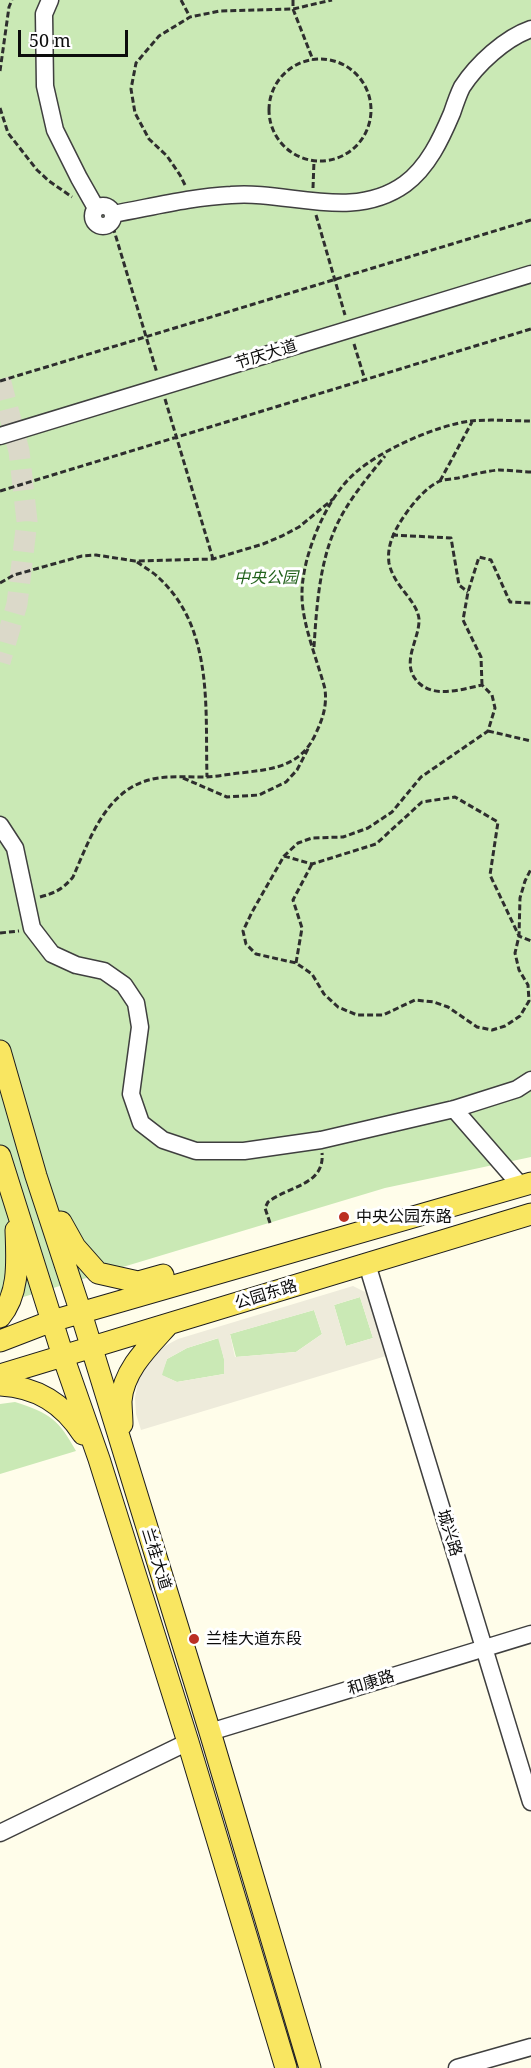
<!DOCTYPE html>
<meta charset="utf-8">
<style>
body{margin:0}
#map{position:relative;width:531px;height:2068px;overflow:hidden;background:#fffdea;font-family:"Noto Serif",serif}
canvas{display:block}
.scale{position:absolute;left:18px;top:30px;width:110px;height:27px;box-sizing:border-box;border:3px solid #0c0c0c;border-top:0;padding-left:8px;font-size:18px;line-height:21px;white-space:nowrap;color:#0c0c0c;-webkit-text-stroke:4px #fff;paint-order:stroke}
</style>
<div id="map">
<canvas width="531" height="2068"></canvas>
<div class="scale">50 m</div>
</div>
<script>
const c = document.querySelector('canvas').getContext('2d');
c.lineJoin = 'round';
function paint(path, color) { c.fillStyle = color; c.fill(path, 'evenodd'); }
function strokePath(path, color, width, dash) { c.strokeStyle = color; c.lineWidth = width; c.lineCap = dash ? 'butt' : 'round'; c.setLineDash(dash || []); c.stroke(path); }
function write(font, color, halo, rows, align = 'center') {
  c.font = font + ' "Noto Serif","Noto Sans SC",serif'; c.lineWidth = 6; c.setLineDash([]); c.textBaseline = 'middle'; c.strokeStyle = halo; c.fillStyle = color; for (const [text, x, y, turn = 0] of rows) {
    c.save(); c.translate(x, y); c.rotate((+turn || 0) * Math.PI / 180); c.textAlign = isNaN(turn) ? turn : align; if (halo) c.strokeText(text, 0, 0); c.fillText(text, 0, 0); c.restore();
  }
}
const green = new Path2D(`
 M0,0H531V1157L385,1188L0,1304Z
 M360,1297L373,1338L346,1346L334,1305Z
 M314,1310L322,1334L296,1352L236,1357L230,1334Z
 M219,1338L224,1359V1374L177,1382L161,1375L167,1359L187,1348Z
 M15,1402C50,1413 59,1420 76,1451L0,1474V1404Z`);
const plaza = new Path2D(`
 M353,1286L367,1293L386,1356L141,1430L136,1414L135,1398L138,1381L148,1362L161,1348L178,1339ZM360,1297L373,1338L346,1346L334,1305ZM314,1310L322,1334L296,1352L235,1357L230,1334ZM218,1338L224,1359V1374L177,1382L162,1375L167,1359L187,1348Z`);
const majorTunnel = new Path2D(`
 M0,379L19,451L27,521L17,604L0,662`);
const path = new Path2D(`
 M181,0L190,17
 M293,0V9L313,60
 M269 110a51 51 0 1 1 102 0a51 51 0 1 1-102 0Z
 M0,71L9,7L12,0
 M0,108L8,133L37,170L49,181L72,197
 M185,185L180,175L167,156L149,139L135,113L131,89L136,63L159,36L190,17L220,11L293,9L332,0
 M313,188L314,161
 M316,215L345,315
 M113,227L157,373
 M354,344L365,380
 M0,381L531,220
 M165,399L213,559
 M531,472C521,472 509,470 499,470C486,471 471,475 458,478C453,479 445,479 440,481C423,489 409,508 399,524C392,536 387,548 389,563C394,587 417,600 419,619C420,640 398,665 420,684C436,698 463,689 482,685L492,695L495,708L488,731L421,777L392,812L368,828L343,837L312,838L298,843L284,856L252,912L243,931L246,944L256,954L296,963L312,974L324,994L338,1007L357,1015H383L415,1000L434,1002L448,1007L477,1027L492,1030L505,1026L520,1016L529,1001L528,985L519,970L515,953L519,936L520,898L525,881L531,869
 M440,481L472,422
 M0,491L531,329
 M392,535L451,538L459,585L468,592
 M137,562C144,567 153,572 159,578C214,629 205,709 207,777
 M0,583L14,575L82,556L96,555L135,561L213,559L263,544L282,536L299,527L333,499
 M314,647C317,601 320,549 346,508C357,490 371,473 385,456
 M482,685L481,657L463,620L468,592L479,557L491,560L510,602L531,603
 M488,731L531,741
 M183,778L227,797L259,795L286,782L297,770L309,747
 M284,856L312,864L376,844L422,802L455,797L498,822L490,875L519,936L531,941
 M40,897C55,893 63,889 73,877C87,845 101,805 132,787C154,774 179,777 204,777C216,777 228,774 240,773C273,769 301,767 316,733C323,718 327,706 325,689C318,662 302,624 302,596C301,558 326,498 355,473C381,450 437,425 471,421C491,419 512,421 531,421
 M0,933L19,931
 M296,963L302,928L293,900L312,864
 M270,1223L265,1208L268,1202C289,1186 325,1185 322,1153`);
const minor = new Path2D(`
 M50,0L44,14L45,86L55,130L79,178L96,208
 M93 216a10 10 0 1 1 20 0a10 10 0 1 1-20 0Z
 M113,214C152,207 191,197 231,195C288,190 352,222 405,184C428,167 441,139 452,113C455,104 458,95 462,87C477,64 505,38 531,29
 M0,436L531,274
 M0,825L15,848L32,928L52,954L76,965L104,971L124,985L136,1003L140,1027L131,1094L141,1123L163,1140L196,1151H244L321,1140L454,1109L517,1089L531,1080
 M454,1109L521,1186
 M367,1264L531,1802
 M210,1732L531,1634
 M0,1833L188,1742
 M457,2068L531,2047`);
const major = new Path2D(`
 M0,1051L36,1176L81,1313L210,1732L310,2068
 M0,1156L63,1356L99,1459L188,1742L286,2068
 M61,1222L75,1247L98,1273L138,1282L163,1275
 M0,1317C20,1293 17,1260 16,1230
 M0,1341L52,1321L531,1183
 M0,1375L531,1214
 M0,1385C37,1387 63,1403 83,1434
 M122,1424C122,1417 121,1408 121,1401C123,1371 148,1347 167,1326`);
const markers = [
 [344,1217,6,"#bb2f24"],
 [194,1639,6,"#bb2f24"]
];
const streetNames = [
 ["节庆大道",266,355,-17],
 ["公园东路",266,1295,-17],
 ["城兴路",449,1533,73],
 ["兰桂大道",156,1559,73],
 ["和康路",371,1683,-17]
];
const parkNames = [
 ["中央公园",266,578]
];
const poiNames = [
 ["中央公园东路",356,1217],
 ["兰桂大道东段",206,1639]
];
paint(green, '#cae9b5');
paint(plaza, '#eeebdb');
strokePath(majorTunnel, '#dbd9c9', 21, [21, 10]);
strokePath(minor, '#3f3f3f', 19);
strokePath(major, '#1d1d1d', 23);
strokePath(path, '#2e2e2e', 3, [6, 3]);
strokePath(minor, '#fff', 16);
strokePath(major, '#f9e661', 21);
for (const [x, y, r, color] of markers) { const dot = new Path2D(); dot.arc(x, y, r, 0, 2 * Math.PI); c.fillStyle = color; c.fill(dot); strokePath(dot, '#fff', 2); }
write('16px', '#0c0c0c', '#fff', streetNames);
write('italic 16px', '#23631d', '#fff', parkNames);
write('16px', '#0c0c0c', '#fff', poiNames, 'left');
</script>
